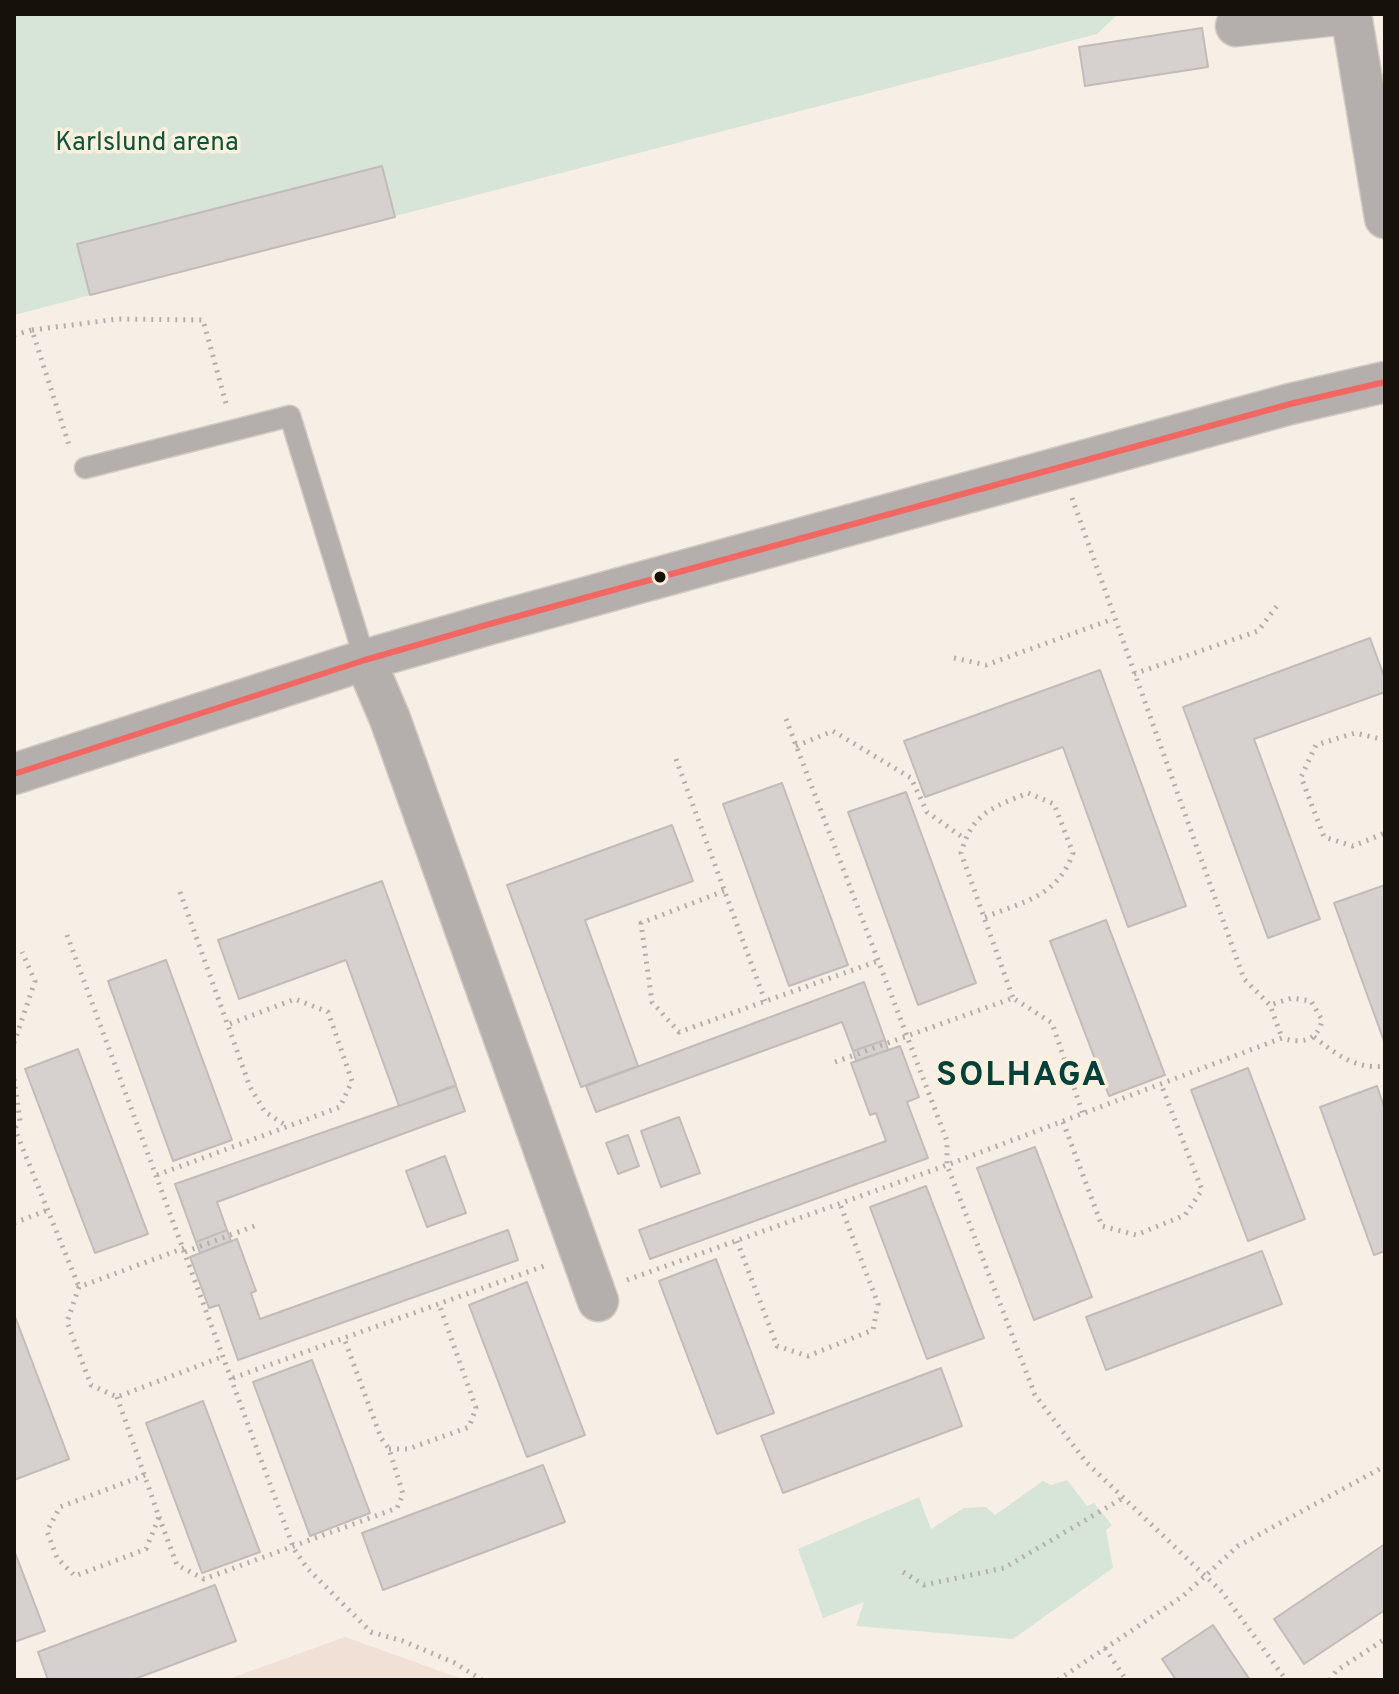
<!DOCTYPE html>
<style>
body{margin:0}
#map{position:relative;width:1399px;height:1694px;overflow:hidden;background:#f7efe5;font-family:Overpass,sans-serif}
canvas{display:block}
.frame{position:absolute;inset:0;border:16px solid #16110b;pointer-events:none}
</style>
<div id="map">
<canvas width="1399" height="1694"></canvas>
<div class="frame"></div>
</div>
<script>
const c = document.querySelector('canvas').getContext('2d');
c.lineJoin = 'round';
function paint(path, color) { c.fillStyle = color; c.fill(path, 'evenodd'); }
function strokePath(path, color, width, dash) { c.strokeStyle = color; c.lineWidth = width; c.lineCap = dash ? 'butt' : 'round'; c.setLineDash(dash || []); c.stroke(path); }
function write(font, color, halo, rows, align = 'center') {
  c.font = font + ' Overpass,sans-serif'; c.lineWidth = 7; c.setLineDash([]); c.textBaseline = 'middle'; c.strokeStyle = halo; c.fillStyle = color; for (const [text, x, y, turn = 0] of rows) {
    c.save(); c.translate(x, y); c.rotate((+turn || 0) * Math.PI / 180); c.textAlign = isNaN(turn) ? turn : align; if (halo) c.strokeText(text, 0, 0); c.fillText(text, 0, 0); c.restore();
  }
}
const education = new Path2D(`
 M345,1637L465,1680H226Z`);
const green = new Path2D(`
 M14,14H1118L1097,34L14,315Z
 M1067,1480L1087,1506L1094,1503L1112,1525L1106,1530L1113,1568L1013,1639L856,1626L864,1602L823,1618L798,1549L919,1497L931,1529L964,1508L986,1507L995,1515L1043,1481L1051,1485Z`);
const building = new Path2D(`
 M1202,28L1208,67L1085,86L1079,47Z
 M382,166L395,217L90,295L77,244Z
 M1370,638L1385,679V692L1254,739L1320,919L1268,938L1183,707Z
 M1100,670L1186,906L1128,927L1063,747L925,797L904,741Z
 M782,783L848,965L789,986L723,804Z
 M906,792L976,983L918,1005L848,812Z
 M672,825L693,881L585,920L638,1066L581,1087L507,885Z
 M382,881L456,1085L399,1106L346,960L239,999L218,940Z
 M1385,885V1044L1334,903Z
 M1106,920L1165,1075L1109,1096L1050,941Z
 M166,960L232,1140L173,1161L108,981Z
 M864,982L885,1040L853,1051L842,1022L596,1112L586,1086Z
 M885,1040L888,1050L856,1061L853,1051Z
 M900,1046L919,1097L907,1102L928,1158L650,1259L639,1230L886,1141L876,1113L870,1115L851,1063Z
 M78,1049L148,1234L95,1253L25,1069Z
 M1248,1068L1305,1219L1248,1241L1191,1090Z
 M456,1086L465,1111L217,1202L227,1230L196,1242L175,1184Z
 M1377,1086L1385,1110V1251L1374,1255L1320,1107Z
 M679,1117L700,1173L661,1187L641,1131Z
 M628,1135L639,1166L618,1174L606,1143Z
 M1035,1147L1092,1297L1034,1320L977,1168Z
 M445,1156L466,1213L427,1227L406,1171Z
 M926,1186L984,1338L927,1359L870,1207Z
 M227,1230L231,1241L200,1253L196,1242Z
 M508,1230L518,1260L238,1360L219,1305L209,1308L190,1257L237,1239L256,1291L251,1293L260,1319Z
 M1262,1251L1282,1304L1106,1370L1086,1317Z
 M716,1259L774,1413L717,1434L659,1281Z
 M527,1282L585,1435L527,1457L469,1305Z
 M14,1314L69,1459L14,1480Z
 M312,1360L370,1513L310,1536L253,1382Z
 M941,1368L962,1426L783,1493L761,1436Z
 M203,1401L260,1552L202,1573L146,1423Z
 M543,1465L565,1522L383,1590L362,1533Z
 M1385,1544V1610L1304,1664L1274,1619Z
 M14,1550L45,1631L14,1642Z
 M215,1585L236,1641L132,1680H48L38,1652Z
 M1213,1625L1250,1680H1176L1162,1659Z`);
const path = new Path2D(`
 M32,330L118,319L203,320L227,407
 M14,335L32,330L70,448
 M1072,498L1244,979L1270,1005L1282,1038
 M954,658L986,665L1113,619
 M1134,674L1258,631L1277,606
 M786,719L947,1141V1165L1035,1395L1086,1462L1222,1592L1286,1680
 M1385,740L1355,733L1316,745L1301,777L1324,837L1353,846L1385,833
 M796,746L833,731L911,778L927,812L965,839
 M676,759L765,1001
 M724,891L641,923L652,1002L679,1032L878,961
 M180,892L250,1087L265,1112L287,1126
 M985,917C1025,901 1057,897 1073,853L1054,804L1028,793C993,807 972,813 961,853L1013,998
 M67,935L294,1549L307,1568L371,1632L403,1641L455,1663L482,1680
 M1314,1037C1336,1054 1356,1070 1385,1066
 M14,1043L35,981L22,952
 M835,1062L1013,998L1052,1023L1083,1114
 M14,1079L20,1121L15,1128
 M1063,1122L1102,1226L1136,1235L1185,1215L1202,1190L1161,1084
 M14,1127L79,1287
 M157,1175L340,1107L352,1081L328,1012L295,999L227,1025
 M14,1223L48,1210
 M737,1241L777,1346L808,1356L873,1330L878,1304L840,1204
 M184,1248L79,1287L67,1322L91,1385L117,1397L224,1356
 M185,1252L257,1225
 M627,1280L947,1165L1282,1038C1301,1044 1318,1041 1322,1020L1311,1001L1292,998L1270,1005
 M233,1378L547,1265
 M117,1397L159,1517L146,1549L75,1576L57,1558L47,1531L60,1507L145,1475
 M389,1449H408L469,1427L476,1408L439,1304
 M159,1517L177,1565L204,1579L397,1508L403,1494L389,1449L381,1438L344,1338
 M903,1572L924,1585L1004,1568L1123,1498
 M1105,1648L1126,1680
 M1058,1680L1183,1596L1238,1546L1385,1466
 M1330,1680L1336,1671L1385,1639`);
const service = new Path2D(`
 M85,468L290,416L365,660`);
const minor = new Path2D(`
 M1351,14L1385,218
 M1236,26L1346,14
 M365,660L390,719L598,1301
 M14,774L365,660L486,625L1290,404L1385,382`);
const bus1 = new Path2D(`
 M14,774L365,660L486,625L1290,404L1385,382`);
const markers = [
 [660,577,7,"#16110b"]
];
const parkNames = [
 ["Karlslund arena",147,145]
];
const districtNames = [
 ["SOLHAGA",1022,1078]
];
paint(education, '#f0e0d5');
paint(green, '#d6e5d7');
paint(building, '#d6d0ce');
strokePath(building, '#c1bbba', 2);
strokePath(service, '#d1cbc4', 23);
strokePath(minor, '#d1cbc4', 43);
strokePath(path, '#b4aeac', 5, [2, 6]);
strokePath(service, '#b4aead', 20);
strokePath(minor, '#b4aead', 40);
strokePath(bus1, '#f26762', 6);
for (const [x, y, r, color] of markers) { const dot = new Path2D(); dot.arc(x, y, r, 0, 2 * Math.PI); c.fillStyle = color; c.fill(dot); strokePath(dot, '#fff0dd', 3); }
write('26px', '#0b553c', '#fff0dd', parkNames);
c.letterSpacing = '2px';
write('bold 34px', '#00413c', '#fff0dd', districtNames);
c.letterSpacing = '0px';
</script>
